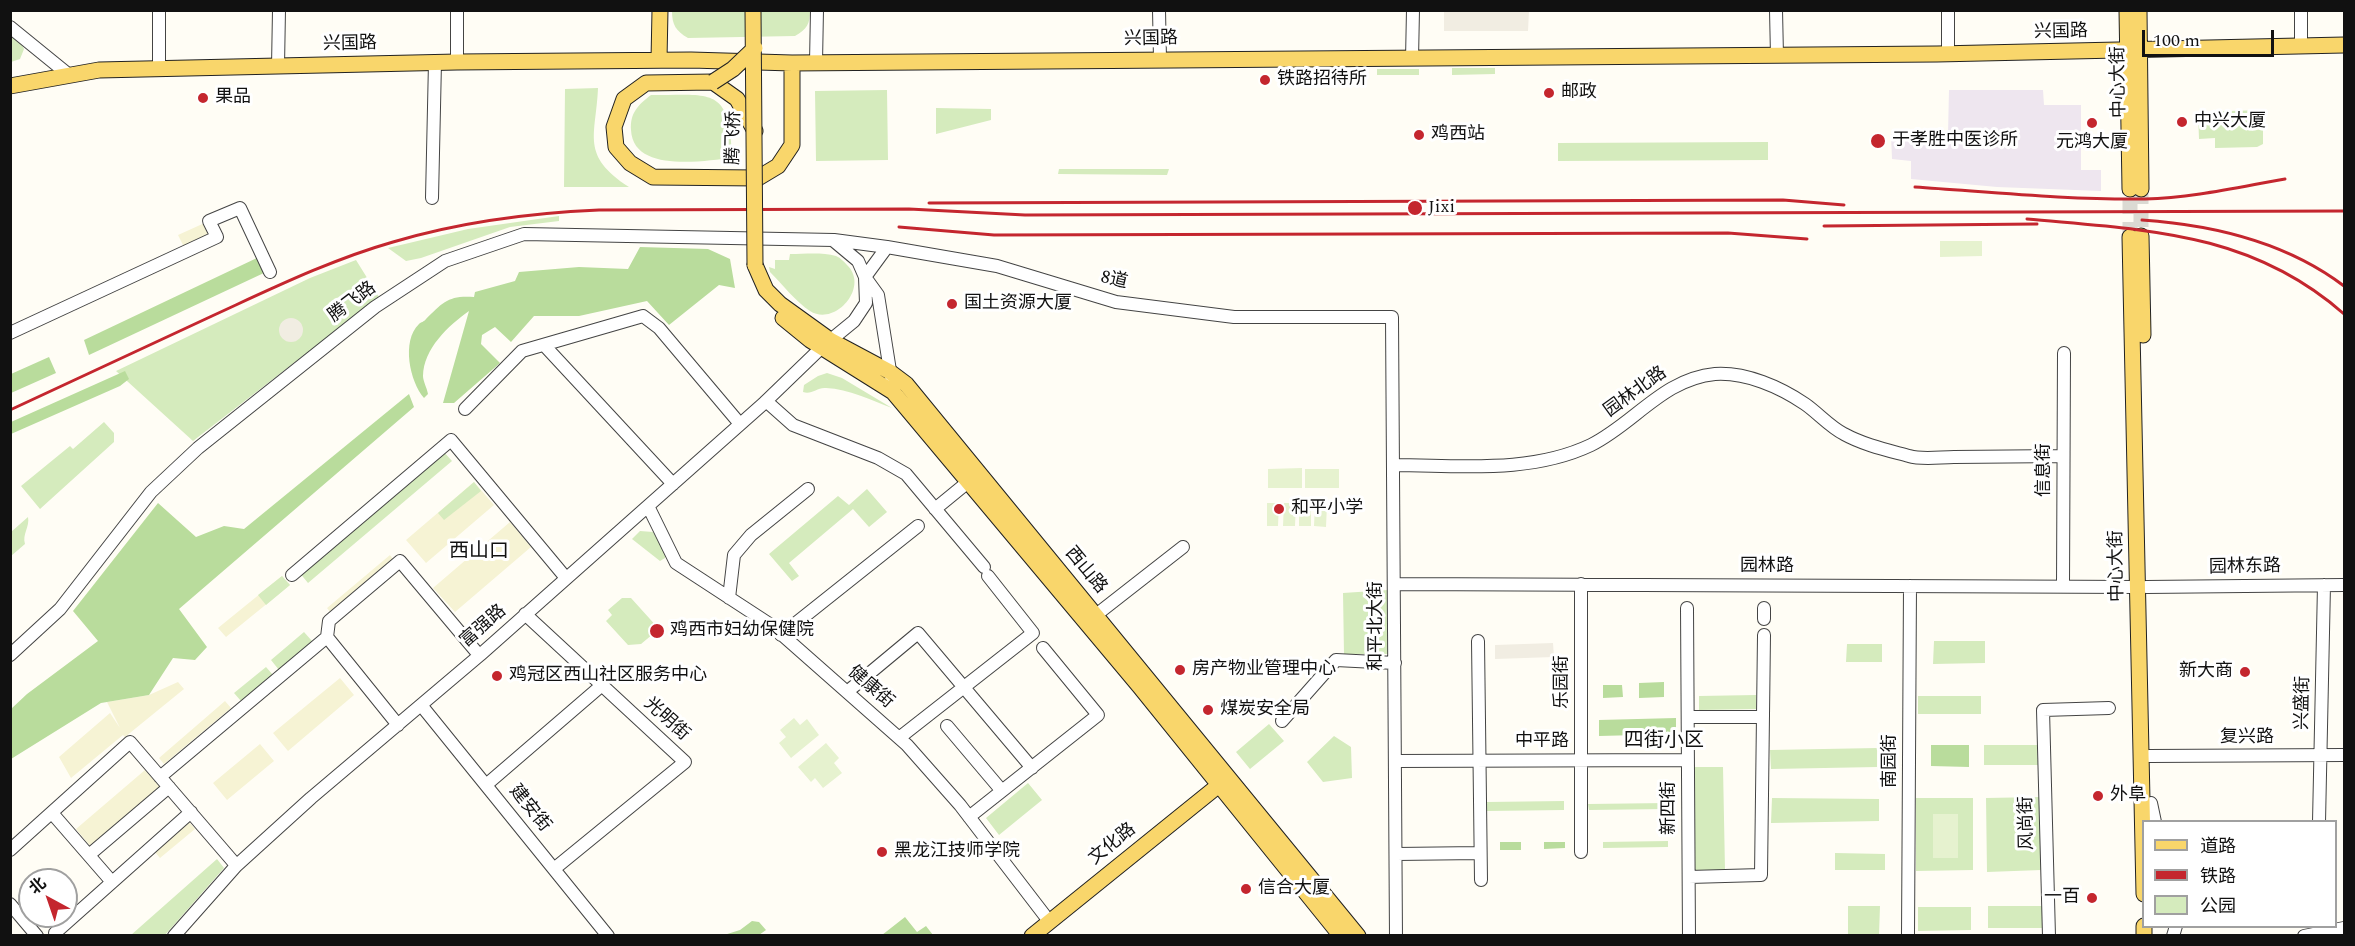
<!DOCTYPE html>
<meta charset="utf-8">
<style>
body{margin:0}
#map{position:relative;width:2355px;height:946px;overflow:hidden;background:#fffdf5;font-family:Spectral,"Noto Sans SC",serif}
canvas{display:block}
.frame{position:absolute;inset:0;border:12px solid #111;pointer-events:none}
.legend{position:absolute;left:2142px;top:820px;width:195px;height:108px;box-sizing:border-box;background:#fff;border:2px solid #a0a0a0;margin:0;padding:8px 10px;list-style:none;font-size:18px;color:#111}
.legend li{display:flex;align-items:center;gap:12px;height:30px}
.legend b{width:30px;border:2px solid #a0a0a0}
.north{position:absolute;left:18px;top:868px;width:60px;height:60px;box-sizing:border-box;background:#fff;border:2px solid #a0a0a0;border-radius:50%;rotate:320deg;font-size:16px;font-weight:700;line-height:24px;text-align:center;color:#111}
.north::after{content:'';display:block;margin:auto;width:21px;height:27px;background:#c4262e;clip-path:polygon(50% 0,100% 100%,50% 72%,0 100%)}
.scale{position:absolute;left:2142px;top:30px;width:132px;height:27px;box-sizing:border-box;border:3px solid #111;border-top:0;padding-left:8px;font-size:18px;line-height:21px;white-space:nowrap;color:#111;-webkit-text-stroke:4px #fff;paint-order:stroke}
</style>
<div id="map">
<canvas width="2355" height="946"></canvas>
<div class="frame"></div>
<ul class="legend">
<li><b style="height:8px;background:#f9d66b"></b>道路</li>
<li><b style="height:8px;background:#c4262e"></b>铁路</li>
<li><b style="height:16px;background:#d5ebbd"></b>公园</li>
</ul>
<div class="north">北</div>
<div class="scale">100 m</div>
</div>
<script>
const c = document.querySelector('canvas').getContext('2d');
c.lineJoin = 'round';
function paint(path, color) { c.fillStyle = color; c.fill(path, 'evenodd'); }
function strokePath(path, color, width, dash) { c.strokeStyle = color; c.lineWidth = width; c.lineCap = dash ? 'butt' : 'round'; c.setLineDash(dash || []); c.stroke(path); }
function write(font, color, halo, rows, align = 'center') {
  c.font = font + ' Spectral,"Noto Sans SC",serif'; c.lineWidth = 6; c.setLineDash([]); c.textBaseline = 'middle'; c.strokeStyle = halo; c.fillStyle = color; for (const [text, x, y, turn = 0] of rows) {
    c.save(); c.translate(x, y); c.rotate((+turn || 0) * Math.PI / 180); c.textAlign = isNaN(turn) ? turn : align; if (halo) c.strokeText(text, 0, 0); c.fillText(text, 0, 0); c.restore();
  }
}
const industrial = new Path2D(`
 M1949,90H2043L2044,105H2081V170H2101V191L1997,187L1911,179V161L1892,159L1891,134H1948Z`);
const farmland = new Path2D(`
 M209,221L217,237L186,251L178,235Z
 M474,482L494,505L426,563L406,540Z
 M510,522L531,547L455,612L433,588Z
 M390,555L393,559L331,613L327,608Z
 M282,576L290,585L226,637L218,628Z
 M340,678L354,695L288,751L273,733Z
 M178,682L184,689L125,737L123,735L71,778L59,757L110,713L120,728L107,702L149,695Z
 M225,701L231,708L164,764L159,758Z
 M260,744L274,761L227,800L213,783Z
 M145,770L160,787L91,847L76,829Z
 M189,822L195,829L160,858L155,852Z`);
const green = new Path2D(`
 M672,11H810C810,24 807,29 795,36L688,38C676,31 672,25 672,11Z
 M11,37L21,43L24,49L20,59L11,62Z
 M1452,68H1495V74L1452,75Z
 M1377,69H1419V75H1377Z
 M598,88C596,136 580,155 629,187H564L565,89Z
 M887,90L888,160L816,161L815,91Z
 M651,95C712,95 730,86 732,158C703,161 633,173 631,130C630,113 638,105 651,95Z
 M936,108L991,109V120L936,134Z
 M2263,110V144L2257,147L2215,148V138L2199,139L2198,112Z
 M1768,142V160L1558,161V143Z
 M1059,169H1169L1167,175L1058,174Z
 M559,216V221L510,227L421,258L406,261L388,248L468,229Z
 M790,254C805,254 822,252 836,256C841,258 844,262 847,265C870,287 835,327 810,311C797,303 781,283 770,272L769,267L775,269V260H789Z
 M356,260L379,297L193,441L116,371L310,278Z
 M827,373L842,378L892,408C871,400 849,389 826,388C817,387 812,395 803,392L804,385L818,376Z
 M104,422L114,433V442L40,509L21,486L70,446L73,449Z
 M443,451L452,461L308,583L299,572Z
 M474,482L481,491L444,520L438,513Z
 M867,489L887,512L869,527L853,509L789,563L799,576L792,581L769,554L838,496L849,505Z
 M28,517C30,527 22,534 25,544L11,556V532Z
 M640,531L653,532L666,555L665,558L660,561L632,539Z
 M282,576L290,585L266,605L258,595Z
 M1388,590L1389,654H1344L1343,593Z
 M622,598H631L659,629L641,644L628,645L606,621L612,615L608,610Z
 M304,632L312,641L279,670L271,660Z
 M1934,641H1985V663L1933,664Z
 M1847,644H1882V662H1846Z
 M266,667L273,675L241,701L234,693Z
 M1756,695V709L1699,710V696Z
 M1918,696H1981V714H1918Z
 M1269,724L1284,741L1250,769L1236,752Z
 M1334,736L1351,747L1352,778L1323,782L1307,762Z
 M1984,745H2037L2038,765H1984Z
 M1877,748V767L1771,769L1770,750Z
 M1693,767H1723L1725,870L1695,871Z
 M1028,783L1042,800L999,835L986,818Z
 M2040,797L2041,870L1987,872L1986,798Z
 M1772,798L1879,799V821L1771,823Z
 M1916,798H1973V870L1916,871Z
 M1564,801V810L1487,811V802Z
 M1667,803V809L1589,810L1588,804Z
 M1668,841V847L1603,848V842Z
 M1835,853L1885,854V870H1835Z
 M217,859L224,868L165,935H131Z
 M1848,906H1880L1879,935H1848Z
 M1988,906H2043V928H1988Z
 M1918,907H1971V930L1918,931Z`);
const forest = new Path2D(`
 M640,247L708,249L730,259L735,288L719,285L669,325L647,301L579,316H534L511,342L495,327L482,335L481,344L500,363L454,403H443L469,311C449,325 423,349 423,376C423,381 427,388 428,394L424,398C410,382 401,341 419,324C421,322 424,322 426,319C443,302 449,295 474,297L475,292L515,281L519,272L579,267L628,269Z
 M259,257L266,272L89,355L84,340Z
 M49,357L56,373L11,393V374Z
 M125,371L129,379L120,386L11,434V422Z
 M409,394L414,407L179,609L207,647L195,660L173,658L149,695L101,703L11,759V709L27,694L98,641L73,611L158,503L196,537L224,526L244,529Z
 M1664,682V697L1639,698V683Z
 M1603,685H1622L1623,697L1603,698Z
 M1676,718V734L1599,736V720Z
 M1931,745H1969V767L1931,766Z
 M1500,842H1521V850H1500Z
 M1544,842H1565V848L1544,849Z
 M905,917L917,932L926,926L933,935H882Z
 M752,921L759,922L766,930L759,935H724L740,930Z`);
const pitch = new Path2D(`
 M1940,241H1982V256L1940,257Z
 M1302,468V488H1268V469Z
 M1305,469H1339V488H1305Z
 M1267,503H1279L1278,526H1267Z
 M1284,503H1296L1295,526H1283Z
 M1299,503H1311V526H1299Z
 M1315,504H1327L1326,527L1314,526Z
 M794,718L800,725L807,719L819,735L791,758L779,743L786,737L780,730Z
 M826,743L839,758L834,763L842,773L823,788L815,778L811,782L798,767Z
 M1933,814H1958V858H1933Z`);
const plaza = new Path2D(`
 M1444,11H1529L1528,31H1444Z
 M279 330a12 12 0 1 1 24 0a12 12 0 1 1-24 0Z
 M1553,643L1554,657L1495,659V645Z`);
const majorTunnel = new Path2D(`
 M2141,189V236
 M2130,237V189`);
const minor = new Path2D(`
 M159,10V69
 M1159,10L1160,59
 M1776,10L1777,56
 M2301,10V45
 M10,27L69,75
 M1948,54V10
 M1412,59L1413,10
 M457,62V10
 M816,62L817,10
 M278,66L279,10
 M432,198L435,62
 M834,241L858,261L865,277L878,295L891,377
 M10,333L217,237L209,221L240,208L270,272
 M544,345L673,484
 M766,401L793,425L878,458L906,474L984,567
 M465,409L522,351L643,316L659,328L740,424
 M1394,465C1459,465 1530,474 1591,445C1635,423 1663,379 1715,374C1746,372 1780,387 1805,404C1818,413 1830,427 1844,434C1864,445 1887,450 1909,456C1922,460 1940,457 1954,457C1990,457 2027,456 2063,456
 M648,506L676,563L771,625L907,745L960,805L1049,921
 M935,509L968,482
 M292,575L451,440L566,578
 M1395,584L2138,587
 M1581,584V852
 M2063,586L2064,353
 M2146,587L2344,585
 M729,598L734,555L751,535L808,489
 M1687,608L1689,936
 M525,614L685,762L554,869
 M1096,615L1183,547
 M1764,619V608
 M781,635L918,526
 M1478,641L1481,880
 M10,655L60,609L151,492L198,448L375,307L445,261L524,234L834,240L887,247L997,266L1116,302L1234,317H1392L1396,936
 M847,692L918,633L1032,768
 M421,705L608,936
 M1688,717H1763
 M1282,721L1336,660L1395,663
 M398,725L327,637L329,621L400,561L479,655
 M947,726L1002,791
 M899,738L1033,633L988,576
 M2149,756L2344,755
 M1395,761L1688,760
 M160,777L327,637
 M486,785L601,686
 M2151,803L2155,822
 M52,813L112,882
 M969,817L1098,715L1043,648
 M2319,822L2324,585
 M10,850L130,742L236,865
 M1396,854L1480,853
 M89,855L169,787
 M1689,877L1761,875L1764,635
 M10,904L37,936
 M55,933L191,812
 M174,936L236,866L311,798L480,655L763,404L821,348L854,321L866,303L865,277L887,247
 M1908,936L1910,586
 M2049,936L2043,710L2109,708
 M2173,936L2176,926
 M2304,936L2344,928`);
const major = new Path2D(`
 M2127,10L2130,189
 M2139,10L2141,189
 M659,60L660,10
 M10,86L99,70L457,62L691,60L792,63L1937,54L2344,45
 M755,131L737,99L713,82L646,83L624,99L614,127L616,147L630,163L653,177L758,178L778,166L792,145V63
 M2141,236L2143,335
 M2130,237L2144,894
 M755,265L766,290L780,304L830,340L890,372L906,384L1358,936
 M783,318L810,340L893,392L1140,687L1341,936
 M2144,926V936
 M1032,936L1219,785`);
const rail = new Path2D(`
 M1915,187C1991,192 2068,200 2145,199C2192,198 2239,187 2285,179
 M929,203L1783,200L1844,205
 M2027,219C2144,230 2250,231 2344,314
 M2142,220C2215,225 2286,242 2344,286
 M1824,226L2037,224
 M899,227L994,235L1728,233L1807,239
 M10,410C78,379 145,347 212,316C271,289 330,260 393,242C460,222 528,213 599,210L909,209L1025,215L2344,211`);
const majorBridge = new Path2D(`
 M753,10L755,265
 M713,82L733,69L755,48`);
const markers = [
 [1265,80,6,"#c4262e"],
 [1549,93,6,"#c4262e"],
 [203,98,6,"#c4262e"],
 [2182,122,6,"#c4262e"],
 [2092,123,6,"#c4262e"],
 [1419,135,6,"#c4262e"],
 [1878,141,8,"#c4262e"],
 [1415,208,8,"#c4262e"],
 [952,304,6,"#c4262e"],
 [1279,509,6,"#c4262e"],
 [657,631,8,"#c4262e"],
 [1180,670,6,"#c4262e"],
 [2245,672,6,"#c4262e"],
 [497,676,6,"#c4262e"],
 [1208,710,6,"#c4262e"],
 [2098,796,6,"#c4262e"],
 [882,852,6,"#c4262e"],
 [1246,889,6,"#c4262e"],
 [2092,898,6,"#c4262e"]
];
const streetNames = [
 ["兴国路",2061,33,-1],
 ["兴国路",1151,40,-1],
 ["兴国路",350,45,-1],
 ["中心大街",2120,82,-91],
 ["腾飞桥",735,138,-89],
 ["8道",1114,281,13],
 ["腾飞路",353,303,-37],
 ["园林北路",1636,393,-36],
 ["信息街",2045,470,-90],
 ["中心大街",2118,566,-91],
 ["园林路",1767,567],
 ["园林东路",2245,568,-1],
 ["西山路",1085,571,50],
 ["和平北大街",1377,626,-90],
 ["富强路",484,627,-41],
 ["乐园街",1563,682,-90],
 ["健康街",870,688,41],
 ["兴盛街",2304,703,-89],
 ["光明街",666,720,42],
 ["复兴路",2247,738],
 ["中平路",1542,742],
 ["南园街",1891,761,-90],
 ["新四街",1670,808,-90],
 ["建安街",529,809,51],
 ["风尚街",2028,823,-91],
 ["文化路",1113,845,-39]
];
const poiNames = [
 ["铁路招待所",1277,80],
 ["邮政",1561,93],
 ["果品",215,98],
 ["中兴大厦",2194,122],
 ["鸡西站",1431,135],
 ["于孝胜中医诊所",1892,141],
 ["元鸿大厦",2092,143,"center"],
 ["Jixi",1428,208],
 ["国土资源大厦",964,304],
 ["和平小学",1291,509],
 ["鸡西市妇幼保健院",670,631],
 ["房产物业管理中心",1192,670],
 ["新大商",2233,672,"right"],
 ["鸡冠区西山社区服务中心",509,676],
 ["煤炭安全局",1220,710],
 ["外阜",2110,796],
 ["黑龙江技师学院",894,852],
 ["信合大厦",1258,889],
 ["一百",2080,898,"right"]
];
const neighbourhoodNames = [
 ["西山口",479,553],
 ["四街小区",1664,742]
];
paint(industrial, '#eee6ef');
paint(farmland, '#f6f3d4');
paint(green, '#d5ebbd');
paint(forest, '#b9dc9c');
paint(pitch, '#e6f2cf');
paint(plaza, '#f1ede2');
strokePath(majorTunnel, '#dbdad3', 15, [15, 8]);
strokePath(minor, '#444', 14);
strokePath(major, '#222', 17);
strokePath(minor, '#fff', 12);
strokePath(major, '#f9d66b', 15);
strokePath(rail, '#c4262e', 3);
strokePath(majorBridge, '#222', 17, []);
strokePath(majorBridge, '#f9d66b', 15);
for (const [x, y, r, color] of markers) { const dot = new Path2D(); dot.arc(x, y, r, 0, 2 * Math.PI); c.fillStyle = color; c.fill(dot); strokePath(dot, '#fff', 2); }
write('18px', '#111', '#fff', streetNames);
write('18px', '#111', '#fff', poiNames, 'left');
write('20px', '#111', '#fff', neighbourhoodNames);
</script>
